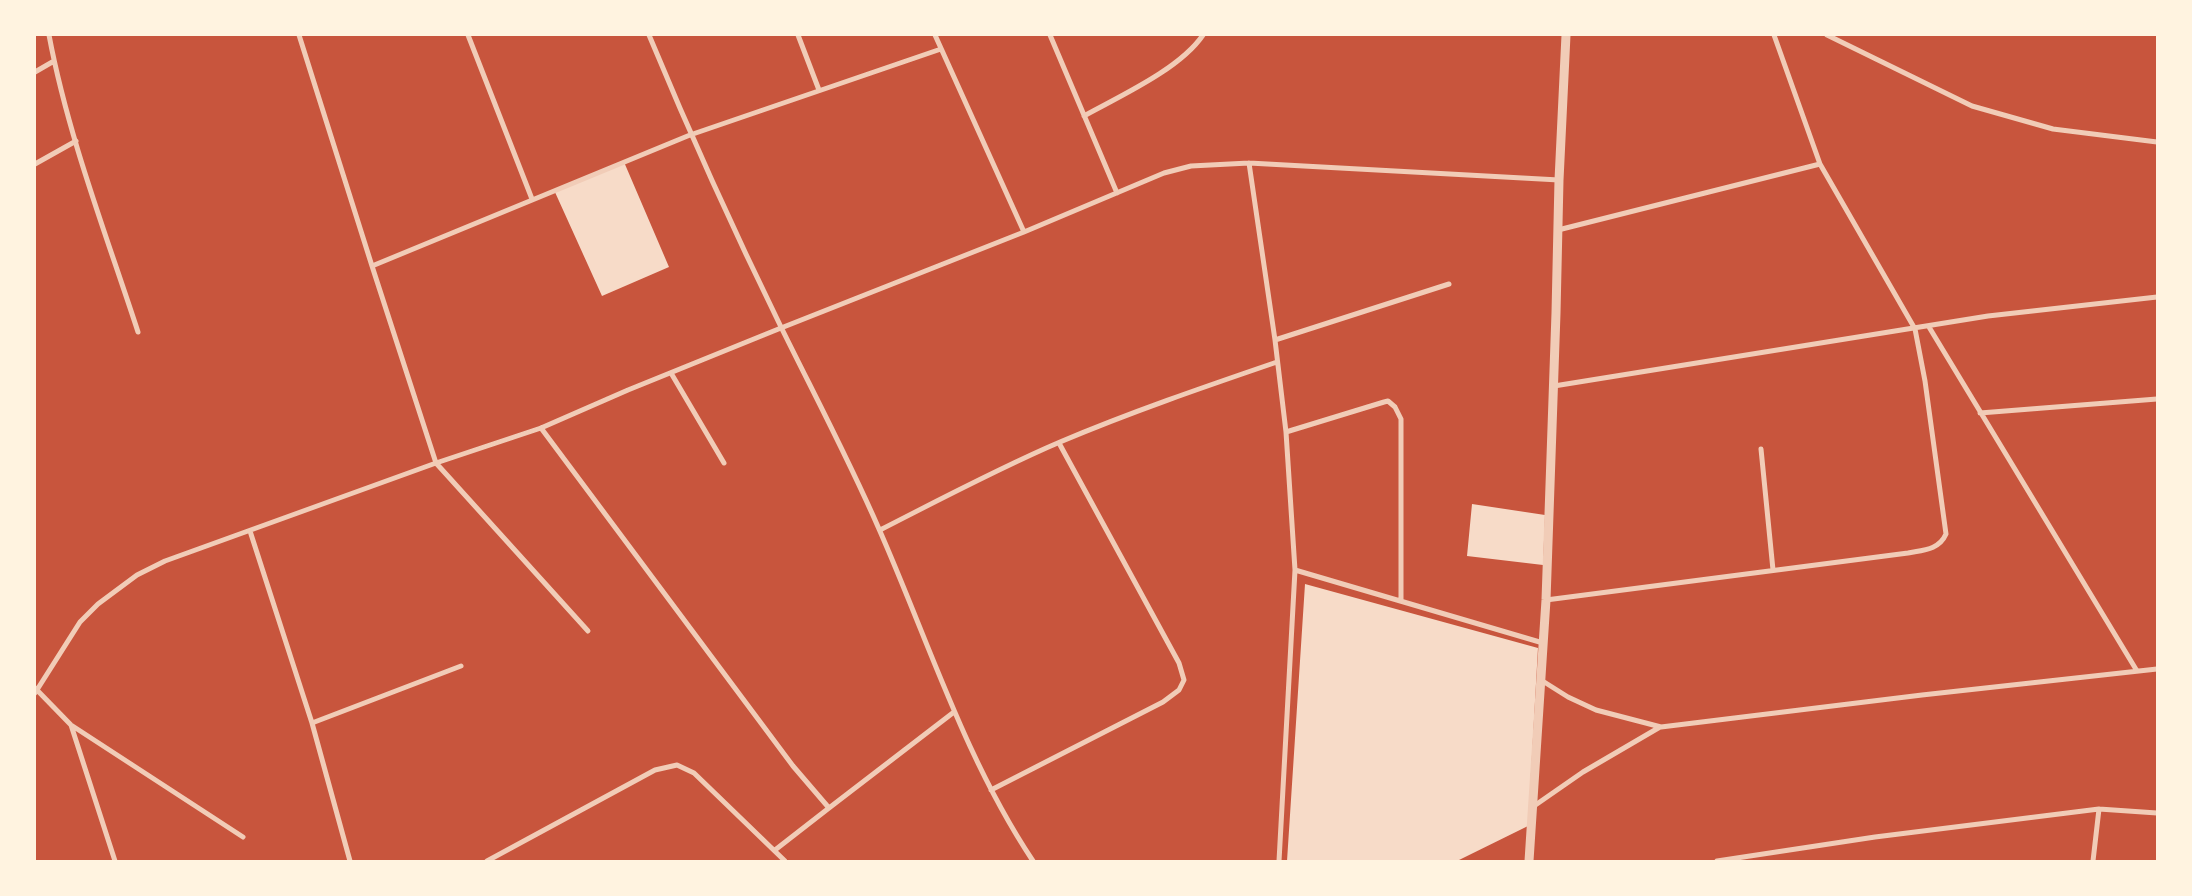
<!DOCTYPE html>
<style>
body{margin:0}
#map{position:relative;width:2192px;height:896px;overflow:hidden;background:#c8553d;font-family:"Golos Text",sans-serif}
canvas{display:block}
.frame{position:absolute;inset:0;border:36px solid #fff3e0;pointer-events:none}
</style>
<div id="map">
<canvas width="2192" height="896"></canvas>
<div class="frame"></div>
</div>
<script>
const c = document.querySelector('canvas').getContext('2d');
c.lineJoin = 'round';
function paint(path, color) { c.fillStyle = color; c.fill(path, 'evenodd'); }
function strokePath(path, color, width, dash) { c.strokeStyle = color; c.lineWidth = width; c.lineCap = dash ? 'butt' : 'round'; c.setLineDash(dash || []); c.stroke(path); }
const building = new Path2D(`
 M624,162L669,267L602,296L554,190Z
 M1472,504L1545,515L1543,565L1467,556Z
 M1305,584L1538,648L1528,826L1457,861H1287Z`);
const minor = new Path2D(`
 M49,35C68,136 106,234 138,332
 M299,35L372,266L436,463L588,631
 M468,35L532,199
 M649,35C690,134 734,231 781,327C814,394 849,460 879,529C928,640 965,759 1033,861
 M798,35L819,90
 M935,35L1024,232
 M1050,35L1117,193
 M1827,35L1972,106L2053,129L2157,142
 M35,72L54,61
 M1084,116C1120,96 1180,69 1203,35
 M1249,163L1275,340L1286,432L1295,570
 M35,164L76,141
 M1558,230L1820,164
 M372,266L690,135L941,49
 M1929,327L2137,671
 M1275,340L1449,284
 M671,373L724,463
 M1554,386L1988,316L2157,297
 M1980,413L2157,399
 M541,428L793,766L829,808L954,712
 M1286,432L1384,402L1388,401L1395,407L1401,419V601
 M1761,449L1773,570
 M880,530C939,500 999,468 1060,442C1131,412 1204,387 1277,362
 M250,531L312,723L350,861
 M1546,600L1908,553C1923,550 1939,550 1946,534L1925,381L1915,329L1820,164L1774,35
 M1541,680L1568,697L1596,710L1661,727L1922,695L2157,669
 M35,688L71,725L243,837
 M35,693L80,622L98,604L137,575L165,561L436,463L541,428L628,390L781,328L1024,232L1164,173L1191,166L1249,163L1559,180
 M312,723L461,666
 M71,725L115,861
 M991,790L1163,702L1179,690L1184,680L1179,663L1059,443
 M1534,806L1583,772L1660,727
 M775,850L829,808
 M487,861L655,770L677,765L694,773L785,861
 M1279,861L1295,570L1543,643
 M1717,861L1875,837L2099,809L2157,813
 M2093,861L2099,809`);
const tertiary = new Path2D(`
 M1529,861L1546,600L1556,313L1559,180L1566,35`);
paint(building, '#f7dbc8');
strokePath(minor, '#f1ccb7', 5);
strokePath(tertiary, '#f1ccb7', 9);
</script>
